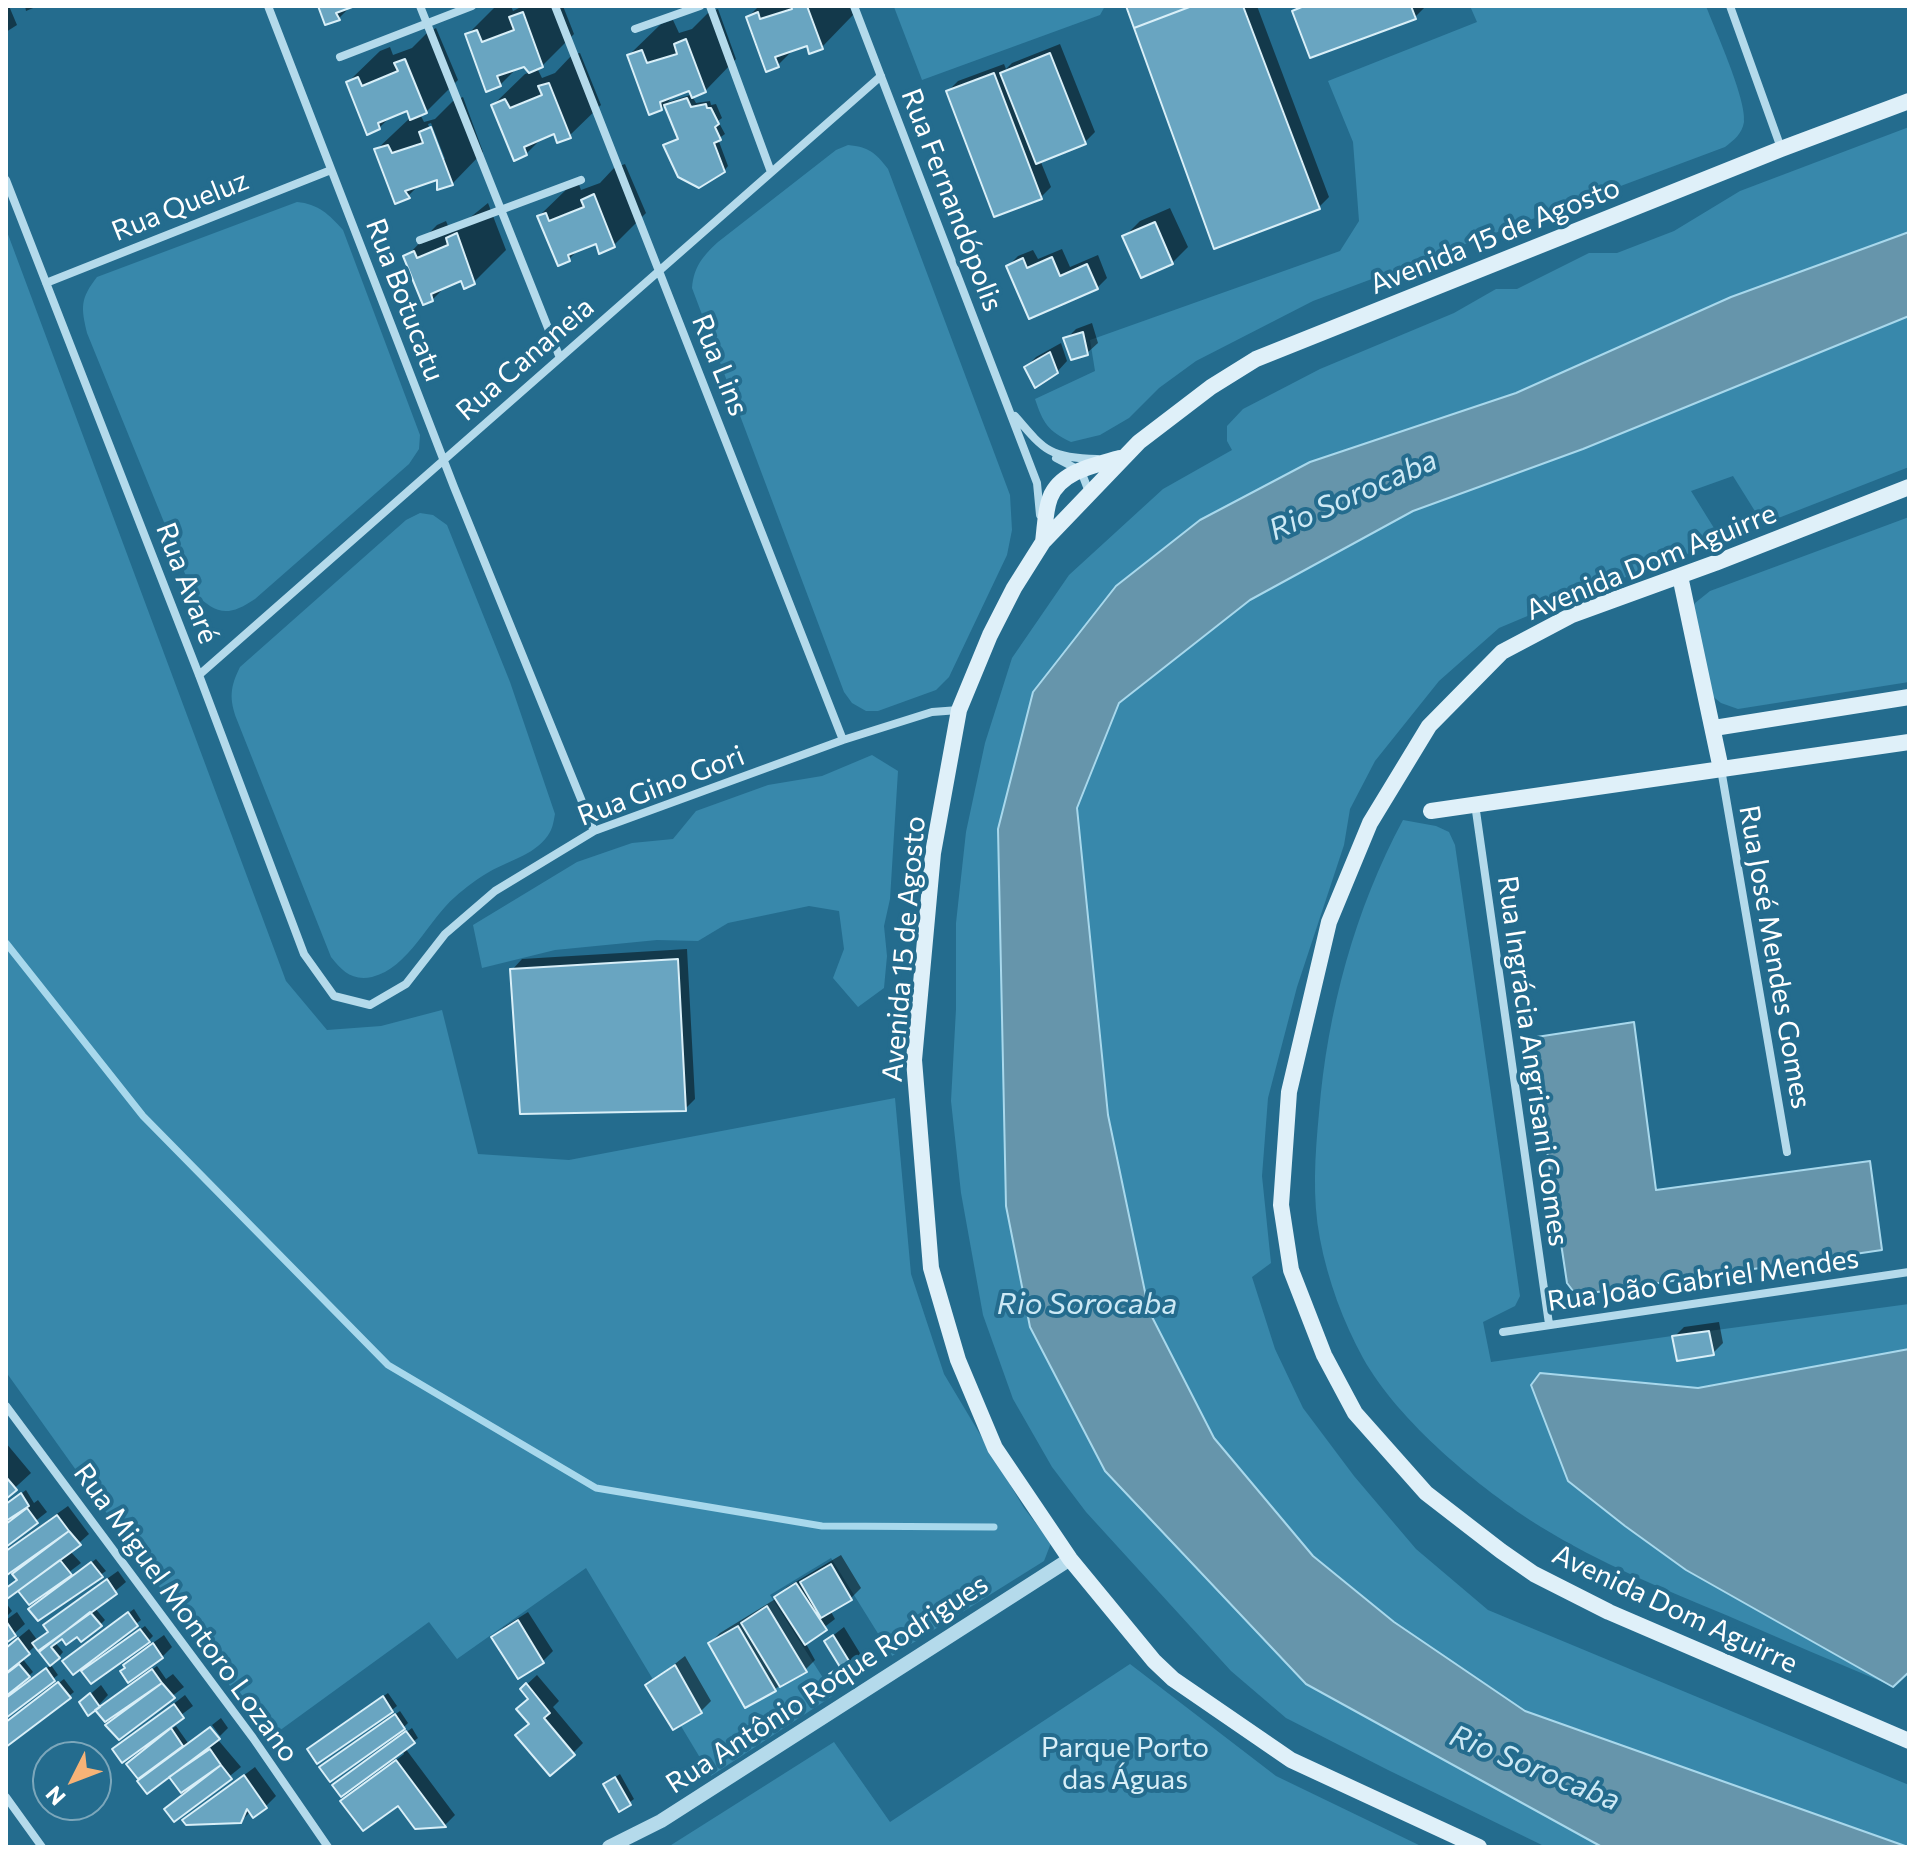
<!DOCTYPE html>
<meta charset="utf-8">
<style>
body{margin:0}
#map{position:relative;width:1915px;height:1853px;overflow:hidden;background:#246c8e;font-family:Commissioner,sans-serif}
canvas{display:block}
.frame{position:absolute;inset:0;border:8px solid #fff;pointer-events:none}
.north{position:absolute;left:32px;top:1741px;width:80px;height:80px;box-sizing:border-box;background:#246c8e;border:2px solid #7ca7bb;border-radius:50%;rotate:228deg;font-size:22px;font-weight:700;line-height:32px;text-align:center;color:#fff}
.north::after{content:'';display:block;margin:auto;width:28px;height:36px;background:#f6b377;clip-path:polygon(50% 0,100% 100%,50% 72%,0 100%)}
</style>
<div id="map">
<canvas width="1915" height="1853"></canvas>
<div class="frame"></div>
<div class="north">N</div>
</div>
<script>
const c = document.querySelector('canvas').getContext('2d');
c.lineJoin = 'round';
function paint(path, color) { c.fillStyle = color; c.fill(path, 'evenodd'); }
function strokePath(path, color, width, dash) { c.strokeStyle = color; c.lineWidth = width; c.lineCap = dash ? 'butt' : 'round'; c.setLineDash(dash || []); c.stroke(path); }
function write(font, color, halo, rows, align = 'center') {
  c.font = font + ' Commissioner,sans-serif'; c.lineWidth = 8; c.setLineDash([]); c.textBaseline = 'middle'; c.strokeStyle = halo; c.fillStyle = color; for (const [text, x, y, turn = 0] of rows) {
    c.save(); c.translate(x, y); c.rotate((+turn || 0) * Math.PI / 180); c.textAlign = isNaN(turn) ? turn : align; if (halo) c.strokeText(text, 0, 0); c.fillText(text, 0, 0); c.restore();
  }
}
const green = new Path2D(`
 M1105,6L1100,15L922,80L894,7Z
 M1470,6H1706C1715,30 1747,100 1744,122C1742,134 1734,140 1725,147L1313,301L1196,361L1159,388L1129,418L1100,435L1071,442C1048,431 1043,423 1035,399L1095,371L1090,340L1340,251L1359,221L1353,142L1328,81L1477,22Z
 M1909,127V467L1763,524L1733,476L1691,491L1722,541L1575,596L1499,628L1439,681L1375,761L1350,809L1344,845L1297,987L1268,1098L1262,1176L1271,1263L1252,1277L1275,1349L1303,1408L1354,1476L1416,1549L1488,1610L1909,1785V1847H1546L1388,1770L1286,1718L1231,1671L1086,1512L1052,1467L1013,1399L983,1315L961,1193L951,1101L956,1009V923L966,832L985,743L1012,658L1069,575L1163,489L1232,450L1227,441V426L1243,409L1320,369L1454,313L1496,289H1517L1589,253H1617L1674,231L1740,191Z
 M848,145C869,147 876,153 888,169L1010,495L1012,530L1007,555L949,677L936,690L878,711H866L852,703L844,692L692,288C694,266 703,256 718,242L836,150Z
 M297,202C318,204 329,214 343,230L420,435L419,449L409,464L255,599C227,618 216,614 192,591L87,333C81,307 80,299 97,277Z
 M6,229L286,981L327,1030L381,1026L442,1010L478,1154L569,1160L895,1098L911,1274L944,1374L1024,1508L1051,1543L1044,1561L892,1656L831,1558L770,1595L834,1695L711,1776L586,1568L457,1659L429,1622L268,1739L6,1372Z
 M420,513L433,515L447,525L510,682L555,814C554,819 553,827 550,832C538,854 510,860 489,872C478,878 465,888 455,897C428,920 409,968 372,977C352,981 342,971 331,957L237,720C229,699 230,687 240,667L406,520Z
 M1909,517V682L1738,709L1721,703L1701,687L1687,622L1695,603L1710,591Z
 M872,755L898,771L890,899L884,926L887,956L884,988L858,1007L833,978L844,949L839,911L809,906L728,923L698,941L657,940L555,950L482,968L473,925L577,862L632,843L673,839L696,811L768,785L822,776Z
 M1403,820L1436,826L1449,832L1455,845L1520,1296L1515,1306L1483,1322L1491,1362L1672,1336L1678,1361L1714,1355L1709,1331L1909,1304V1349L1698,1388L1541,1373L1625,1526L1686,1570L1892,1686C1837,1663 1781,1639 1726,1615C1663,1589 1599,1563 1541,1527C1480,1489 1398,1421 1363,1358C1343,1321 1328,1281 1320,1239C1312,1198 1315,1155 1319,1113C1327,1012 1355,909 1403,820Z
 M1130,1664L1276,1776L1423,1847H668L834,1742L890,1822Z`);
const water = new Path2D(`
 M1909,232V316L1583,449L1413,511L1250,600L1119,703L1077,808L1108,1115L1149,1311L1214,1438L1313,1556L1394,1622L1525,1711L1908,1847H1602L1306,1684L1105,1471L1030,1327L1006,1206L998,829L1033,692L1116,586L1200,520L1310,462L1516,393L1731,297Z
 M1634,1022L1656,1190L1870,1161L1882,1250L1584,1294L1573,1291L1567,1283L1530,1038Z
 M1909,1349V1672L1893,1687L1686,1570L1625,1526L1568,1481L1531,1385L1540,1373L1698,1388Z`);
const shadow = new Path2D(`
 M6,6H9L17,25L6,32Z
 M25,6H38L26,11Z
 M320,6H351L339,18Z
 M496,6H511L513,11L523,6H563L574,34L542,66L537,68L542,78L555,73L572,55L580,53L601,105L569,136L555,131L543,137L526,154L493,105L525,74L531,72L525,64L518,67L500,85L467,35Z
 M759,6H850L853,15L822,47L808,43L795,48L778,65L748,17Z
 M1128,6H1257L1329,197L1319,207Z
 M1299,6H1425V7L1415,17L1294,11Z
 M718,9L736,59L705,91L692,96L696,103L710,101L711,105L716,104L722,118L718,121L725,134L718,139L728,166L724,171L665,145L679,137L666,104L661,109L629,55L661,24L673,20L679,33L692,29L708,13ZM690,88L693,94L668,102L676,93Z
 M436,28L458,80L426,112L420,114L424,122L435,119L453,101L463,97L483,152L452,184L439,177L421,183L408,196L376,150L411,117L408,109L392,115L379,128L348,82L380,51L390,47L393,55L412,48L428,32ZM431,123L445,159H441L428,124Z
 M1060,44L1095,132L1085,142L1040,160L1051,187L1041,197L948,91L958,81L1004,64L1006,69L1012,63Z
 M625,164L646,213L614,245L600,251L597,241L580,248L569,259L539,216L571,185L578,182L581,190L600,183L614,168Z
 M488,203L506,250L474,282L462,278L447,285L432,300L406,257L437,225L446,221L449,228L467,220Z
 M1170,208L1188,247L1172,263L1125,236L1140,221Z
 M1062,249L1070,267L1098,255L1107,278L1097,288L1008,266L1018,256L1033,250L1038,259Z
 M1092,323L1098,343L1087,353L1066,339L1076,329Z
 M1061,343L1067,361L1057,372L1026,367L1036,357Z
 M687,949L695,1099L685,1109L512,970L522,959Z
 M1719,1322L1723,1343L1713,1353L1674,1337L1684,1327Z
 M6,1443L31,1473L6,1496Z
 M26,1490L34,1503L38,1500L47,1512L6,1544V1523L17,1515L15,1512L6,1518V1505Z
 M68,1506L89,1534L70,1551L81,1563L30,1602L19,1588L7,1597L6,1589L19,1578L23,1566L8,1573L6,1550Z
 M841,1555L861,1588L851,1598L830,1610L835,1619L805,1642L815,1660L805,1670L775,1689L710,1643L720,1633L777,1598L787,1587Z
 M96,1559L106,1571L38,1618L35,1605Z
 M118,1571L126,1582L95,1608L105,1620L100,1625L71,1628L36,1645L22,1658L33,1672L17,1687L18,1690L51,1665L58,1675L6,1715V1648L29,1629L38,1641L50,1630L46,1625L56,1615Z
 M6,1603L12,1611L6,1617Z
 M134,1609L141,1620L73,1672L69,1657Z
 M17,1612L25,1624L6,1641V1620Z
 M528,1612L553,1651L543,1661L518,1676L493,1637L504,1627Z
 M145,1626L153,1636L148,1641L88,1667Z
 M844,1627L866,1663L856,1673L832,1675L841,1665L826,1641Z
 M164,1635L172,1647L162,1657L127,1667L126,1665L136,1655Z
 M54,1641L63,1652L59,1657L42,1652Z
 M685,1656L711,1701L701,1711L674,1727L648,1685Z
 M157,1666L166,1679L173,1674L184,1687L119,1737L108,1725L122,1711L121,1709L106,1720L95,1708L89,1713L81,1702L101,1685L108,1695L98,1706L99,1708Z
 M537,1675L559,1701L553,1707L583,1743L573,1753L530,1723V1698L522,1689Z
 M64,1679L74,1692L6,1745V1723Z
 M388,1693L397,1706L392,1710L318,1761L314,1745Z
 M185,1695L193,1706L122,1760L115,1749Z
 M400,1711L408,1723L404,1727L330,1779L326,1763Z
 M221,1718L228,1728L220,1736L212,1725Z
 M176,1726L188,1743L208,1728L241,1767L175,1820L167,1809L183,1793L170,1774L140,1781L152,1769L133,1759Z
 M412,1728L418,1738L405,1748L455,1815L445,1825L416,1827L398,1803L343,1802L404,1754L402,1750L339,1781Z
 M255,1767L276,1796L266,1806L253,1815L251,1811L240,1822L184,1820Z
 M620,1774L634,1799L620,1809L605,1784Z`);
const stream = new Path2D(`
 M6,943L143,1116L388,1365L596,1488L822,1526L994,1527`);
const building = new Path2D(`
 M318,6H355L336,13L340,20L325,25Z
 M791,6H807L823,49L809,54L807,46L775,57L779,67L766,72L746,17L758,12L760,19L792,9Z
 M1126,6H1192L1134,28Z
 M1192,6H1243L1320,209L1214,249L1134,28Z
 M1304,6H1411L1416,19L1310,58L1292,11Z
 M523,12L543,67L529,73L524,67L497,76L501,86L486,92L465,34L477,30L482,42L514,30L509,17Z
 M686,39L706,92L692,98L689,91L660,102L662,110L649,115L627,55L642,50L647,63L677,54L674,44Z
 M1050,53L1086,144L1036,164L1000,73Z
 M405,59L427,113L410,120L407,111L378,123L380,129L367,135L346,82L358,77L362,86L398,71L394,63Z
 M994,73L1042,199L994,217L946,91Z
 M549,83L571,138L557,143L554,134L524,147L527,155L514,161L491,105L505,99L510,108L542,95L538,86Z
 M687,98L691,107L706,104L707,108H711L719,124L715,127L721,140L714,143L725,172L699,188L678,177L663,145L678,139L664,105Z
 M431,127L453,185L437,190V180L405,191L410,198L395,204L374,149L388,145L392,153L423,143L419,132Z
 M594,194L615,247L599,254L596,244L568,255L570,261L558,266L537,216L546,213L549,221L584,207L581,200Z
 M1155,222L1173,264L1141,278L1122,236Z
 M457,233L475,284L464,289L461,281L431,294L433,301L423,305L403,256L414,251L417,258L448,245L446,238Z
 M1052,257L1060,276L1087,264L1098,289L1029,319L1006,266L1023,258L1027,268Z
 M1083,332L1088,355L1071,360L1063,338Z
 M1050,352L1058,373L1035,388L1024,367Z
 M678,959L686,1111L520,1114L510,969Z
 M1709,1331L1714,1355L1677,1361L1672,1336Z
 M6,1477L17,1490L6,1499Z
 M21,1493L29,1506L6,1521V1504Z
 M27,1508L38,1523L6,1547V1524Z
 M57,1515L69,1531L7,1575L6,1551Z
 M69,1531L81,1545L7,1599L6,1588L17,1580L12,1574Z
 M60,1560L72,1575L29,1605L18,1591Z
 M91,1562L103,1577L38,1621L28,1609Z
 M831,1564L852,1600L821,1618L800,1582Z
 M107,1579L117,1594L38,1651L32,1643L48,1632L43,1625Z
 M796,1583L827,1630L805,1645L774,1597Z
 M767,1606L807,1672L780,1687L741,1623Z
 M90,1612L102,1626L81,1642L77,1637L66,1645L62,1639L51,1647L60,1658L50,1666L39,1652Z
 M128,1612L138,1626L73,1675L62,1661Z
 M518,1620L544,1663L518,1679L491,1637Z
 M6,1621L16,1636L6,1643Z
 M738,1626L776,1691L745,1708L708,1643Z
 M140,1629L150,1642L91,1684L81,1671Z
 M833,1635L857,1674L836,1687L829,1674L840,1667L824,1641Z
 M18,1638L30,1654L6,1673V1648Z
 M153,1643L163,1658L128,1683L120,1671L125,1668L123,1665Z
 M19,1664L30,1677L6,1696V1674Z
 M675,1665L702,1713L673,1730L645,1685Z
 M46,1668L55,1681L6,1718V1698Z
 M152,1669L162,1683L105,1722L95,1710Z
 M58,1682L71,1698L6,1747V1722Z
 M162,1683L175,1698L119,1740L105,1725Z
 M526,1683L550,1713L544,1718L575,1755L550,1776L515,1735L529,1724L516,1709L528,1699L520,1689Z
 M90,1693L100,1707L88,1716L79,1702Z
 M383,1696L393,1712L317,1764L307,1749Z
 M174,1704L184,1718L122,1763L112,1749Z
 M395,1714L405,1729L330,1782L319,1767Z
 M210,1727L220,1739L147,1794L137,1781Z
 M171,1728L183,1746L138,1779L126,1764Z
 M406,1731L415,1743L341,1797L332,1785Z
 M210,1749L221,1765L181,1793L169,1777Z
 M396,1760L446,1827L415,1829L398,1806L363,1831L340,1801Z
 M221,1765L232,1779L174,1822L164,1809Z
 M244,1775L267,1808L253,1818L247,1809L241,1823L186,1825L182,1820Z
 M615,1777L631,1805L619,1812L603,1784Z`);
const minor = new Path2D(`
 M268,6L454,487L594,831
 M420,6L560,358
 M555,6L843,740
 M710,6L771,172
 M854,6L1037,483L1040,515
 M1730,6L1781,148
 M635,29L700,6
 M340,57L472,6
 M6,180L199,675L304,954L334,996L370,1005L406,984L445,934L495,891L594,831L843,740L932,712L959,710
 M420,240L581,180
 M46,283L331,170
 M1015,416C1044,450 1049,458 1097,459
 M1056,458L1081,471L1089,492
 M199,675L881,76
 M1721,769L1787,1152
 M1475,804L1549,1324
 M1503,1332L1909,1272
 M6,1406L253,1738L328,1847
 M6,1797L42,1847`);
const tertiary = new Path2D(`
 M609,1847L661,1821L1070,1559`);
const secondary = new Path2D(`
 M1909,487L1715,563L1572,615L1502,652L1429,726L1370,823L1329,922L1289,1092L1281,1205L1291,1270L1324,1355L1355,1413L1426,1493L1501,1551L1534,1574L1609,1612L1909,1741
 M1043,542C1045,528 1045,511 1050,498C1060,471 1096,465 1120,458
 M1680,576L1721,769
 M1714,728L1909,697
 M1431,811L1909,742
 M1479,1847L1291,1760L1173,1679L1154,1661L1070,1559L995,1448L958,1360L931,1268L914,1060L933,853L959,710L990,635L1014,588L1043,542L1139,442L1211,387L1256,359L1781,149L1909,101`);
const streetNames = [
 ["Rua Fernandópolis",952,200,69],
 ["Rua Queluz",180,206,-22],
 ["Avenida 15 de Agosto",1495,236,-22],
 ["Rua Botucatu",405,300,69],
 ["Rua Cananeia",525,359,-41],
 ["Rua Lins",720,365,68],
 ["Avenida Dom Aguirre",1651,562,-22],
 ["Rua Avaré",187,583,69],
 ["Rua Gino Gori",661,786,-21],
 ["Avenida 15 de Agosto",904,949,-85],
 ["Rua José Mendes Gomes",1775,957,80],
 ["Rua Ingrácia Angrisani Gomes",1533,1061,82],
 ["Rua João Gabriel Mendes",1703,1280,-8],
 ["Avenida Dom Aguirre",1675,1609,25],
 ["Rua Miguel Montoro Lozano",186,1613,54],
 ["Rua Antônio Roque Rodrigues",827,1684,-33]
];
const parkNames = [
 ["Parque Porto",1125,1748],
 ["das Águas",1125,1780]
];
const waterNames = [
 ["Rio Sorocaba",1353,495,-24],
 ["Rio Sorocaba",1087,1304],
 ["Rio Sorocaba",1535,1768,22]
];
paint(green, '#3888ab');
paint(water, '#6695ab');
strokePath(water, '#a8d8ec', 2);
paint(shadow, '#0007');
strokePath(stream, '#a8d8ec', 7);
paint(building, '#69a5c1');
strokePath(building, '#d9eff8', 2);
strokePath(minor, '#b4daeb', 8);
strokePath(tertiary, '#b4daeb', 14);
strokePath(secondary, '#dff0f9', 16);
write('28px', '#fff', '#246c8e', streetNames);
write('28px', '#d9eff8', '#246c8e', parkNames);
write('italic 30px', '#cde9f5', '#246c8e', waterNames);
</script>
